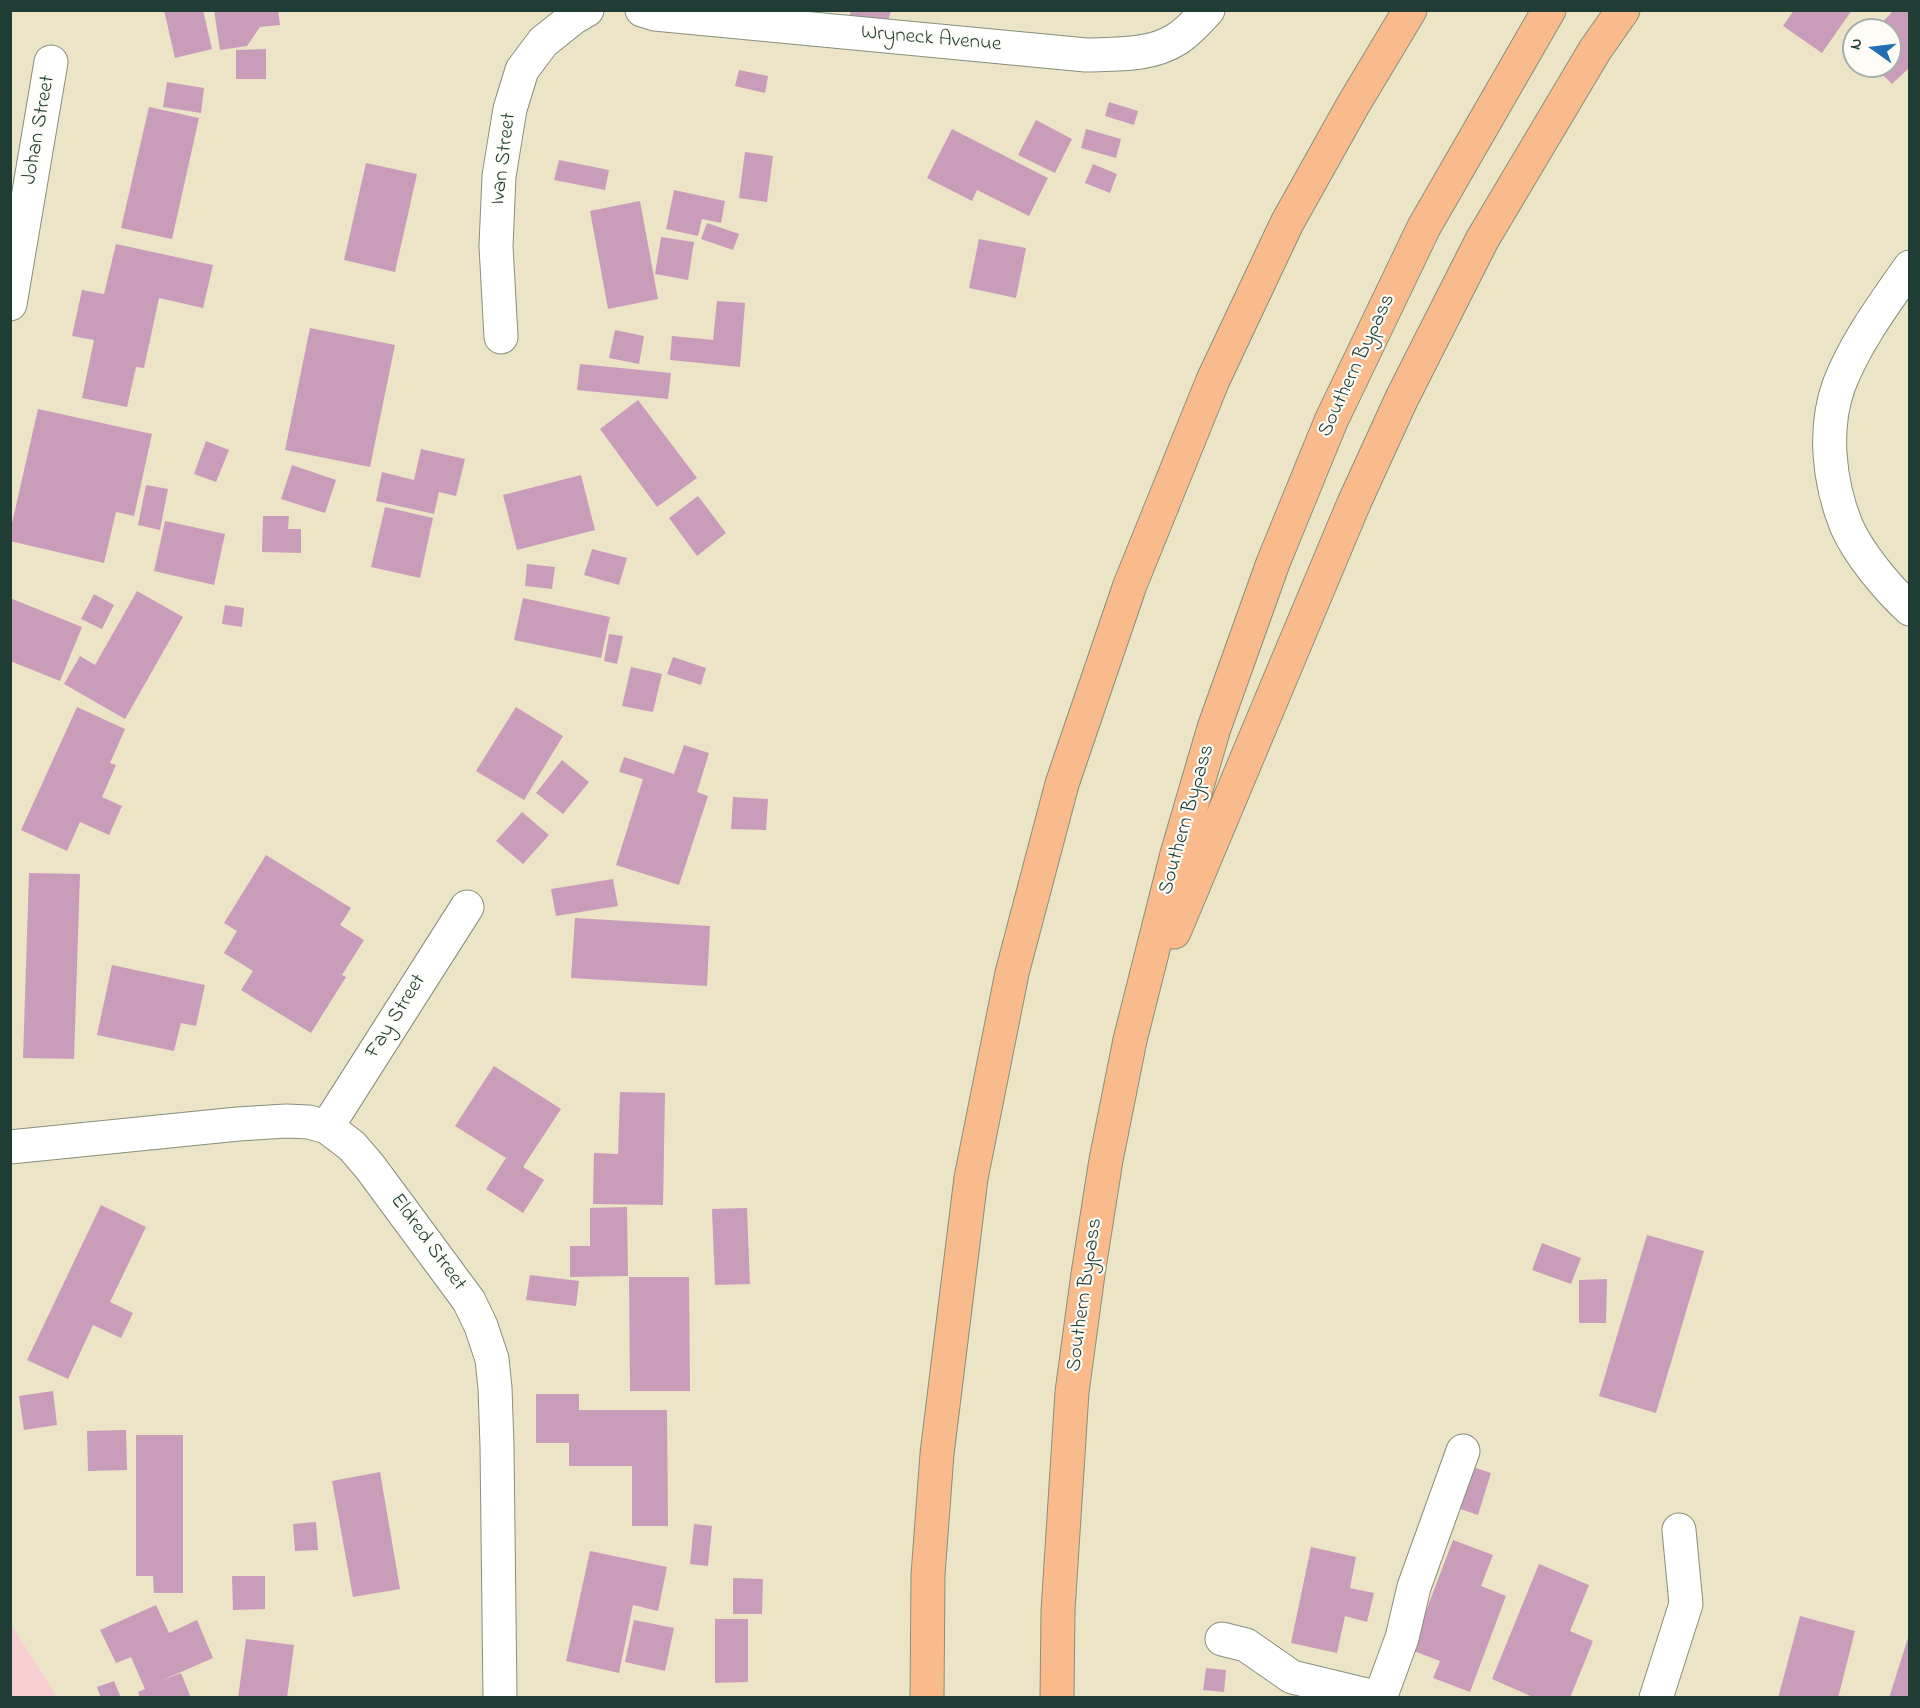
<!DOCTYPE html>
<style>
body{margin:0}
#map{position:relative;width:1920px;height:1708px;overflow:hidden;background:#ece4c6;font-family:"Indie Flower",sans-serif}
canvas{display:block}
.frame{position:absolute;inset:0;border:12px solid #1f3d34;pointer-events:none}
.north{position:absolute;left:1842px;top:18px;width:60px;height:60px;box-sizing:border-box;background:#fdfcf7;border:2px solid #a4b0a9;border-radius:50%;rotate:284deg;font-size:16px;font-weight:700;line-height:24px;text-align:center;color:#1f3d34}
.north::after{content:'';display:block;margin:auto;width:21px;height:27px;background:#1f6fb2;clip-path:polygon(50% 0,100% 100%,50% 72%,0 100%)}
</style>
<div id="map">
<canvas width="1920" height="1708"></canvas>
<div class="frame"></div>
<div class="north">N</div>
</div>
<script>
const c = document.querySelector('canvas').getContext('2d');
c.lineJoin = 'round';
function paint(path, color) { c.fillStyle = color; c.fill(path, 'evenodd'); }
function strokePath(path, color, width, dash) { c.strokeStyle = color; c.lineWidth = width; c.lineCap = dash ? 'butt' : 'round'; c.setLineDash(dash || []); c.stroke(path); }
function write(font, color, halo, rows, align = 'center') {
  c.font = font + ' "Indie Flower",sans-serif'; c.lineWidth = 4.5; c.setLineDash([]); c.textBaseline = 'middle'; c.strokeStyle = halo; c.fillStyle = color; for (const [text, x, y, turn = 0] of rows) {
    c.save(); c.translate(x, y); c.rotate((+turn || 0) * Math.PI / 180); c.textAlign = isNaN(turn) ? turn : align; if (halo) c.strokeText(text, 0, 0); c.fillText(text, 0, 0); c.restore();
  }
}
const built = new Path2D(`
 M10,1624H11L57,1697H11Z`);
const building = new Path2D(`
 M164,10H203L212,49L175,58Z
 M214,10H278L280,25L260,27L247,46L220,50Z
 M851,10H891L887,27L849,18Z
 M1794,10H1852L1822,53L1783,26Z
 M1894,10H1910V67L1892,84L1874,66H1890V30H1875Z
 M266,49V79H236V50Z
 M739,70L768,76L765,93L735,86Z
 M167,82L204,88L201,113L163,107Z
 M1109,102L1138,111L1134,125L1105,116Z
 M149,107L199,118L172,239L121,228Z
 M1036,120L1072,139L1055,173L1018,155Z
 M952,129L1048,178L1029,216L977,190L972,201L927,178Z
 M1086,129L1121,139L1116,158L1081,148Z
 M745,152L773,156L767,202L739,198Z
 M559,160L609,170L605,190L554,180Z
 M366,163L417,174L395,272L344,260Z
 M1093,164L1117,174L1110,193L1085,183Z
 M674,190L725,201L721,223L702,219L698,236L666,229Z
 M640,201L658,299L608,309L590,211Z
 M707,223L739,234L733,250L701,239Z
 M661,237L694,242L688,280L655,274Z
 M979,239L1026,248L1016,298L969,288Z
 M116,244L213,265L203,308L159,298L144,368L136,367L127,407L82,398L94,340L72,336L82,290L104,294Z
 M717,301L745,303L740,367L670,360L672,336L713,340Z
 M310,328L395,345L370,467L285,450Z
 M615,330L644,336L639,364L609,358Z
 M580,364L671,373L668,399L577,390Z
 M638,400L697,478L657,507L600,429Z
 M38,409L152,434L134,516L116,512L104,563L10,541V532Z
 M206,441L229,450L216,482L194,474Z
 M421,449L465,459L456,496L439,492L434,514L376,501L382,472L414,480Z
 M292,465L336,480L325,513L281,499Z
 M581,475L595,530L517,550L503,495Z
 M146,485L168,489L160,530L138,525Z
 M698,496L726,533L697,556L669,518Z
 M385,507L433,518L420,578L371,567Z
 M263,516H289L288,529H301V553L262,552Z
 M165,521L225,534L214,585L154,571Z
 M592,549L627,558L619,585L584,575Z
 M527,564L555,567L552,589L525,586Z
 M137,591L183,617L125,719L64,684L80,656L95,665Z
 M94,594L114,605L102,629L81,619Z
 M10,598L82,627L60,681L10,661Z
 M523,598L610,617L601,658L514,640Z
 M225,605L244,608L242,627L222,624Z
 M609,634L623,636L617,664L604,661Z
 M673,657L706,668L701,685L667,674Z
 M631,667L662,674L653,712L622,706Z
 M77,707L125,729L110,763L116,765L102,797L122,806L109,835L80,822L67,851L21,830Z
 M516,707L563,736L524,800L476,771Z
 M684,745L709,753L697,792L708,796L679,885L616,865L643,779L619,772L624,757L674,774Z
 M562,760L589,782L563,814L536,793Z
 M733,797L768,799L766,830L731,829Z
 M522,812L549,835L523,864L496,841Z
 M266,855L351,908L340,925L364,940L342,975L346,977L311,1033L241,990L253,971L224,953L237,931L224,923Z
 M29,873L80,874L74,1059L23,1058Z
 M613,879L618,906L556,916L551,889Z
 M575,918L710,926L707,986L571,978Z
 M112,965L205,985L196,1026L181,1023L174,1051L97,1035Z
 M494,1066L561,1109L523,1167L544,1180L523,1213L486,1189L506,1158L455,1126Z
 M620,1092L665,1093L663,1205L593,1204L594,1153L618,1154Z
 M101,1205L146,1227L110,1302L133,1313L121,1338L93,1325L68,1379L27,1360Z
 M627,1207L628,1276L570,1277V1246H590V1208Z
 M747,1208L750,1284L715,1285L712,1209Z
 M1647,1235L1704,1251L1656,1413L1599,1396Z
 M1542,1243L1581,1258L1571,1284L1532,1270Z
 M530,1275L579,1281L576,1306L526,1300Z
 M629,1277H689L690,1391H630Z
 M1607,1279L1606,1323H1579V1280Z
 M53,1391L57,1425L24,1430L19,1396Z
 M536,1394H579V1410H667L668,1526H632V1466H569V1443H536Z
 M126,1430L127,1470L88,1471L87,1431Z
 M136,1435H183V1593H154L153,1576H136Z
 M1464,1464L1491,1473L1478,1515L1451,1506Z
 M380,1472L400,1589L353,1597L332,1481Z
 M316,1522L318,1550L295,1551L293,1524Z
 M694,1524L712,1526L708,1566L690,1564Z
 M1453,1540L1493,1555L1481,1586L1506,1596L1470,1692L1433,1678L1440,1661L1411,1650Z
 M1311,1547L1356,1557L1350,1588L1374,1593L1367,1622L1345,1616L1337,1653L1291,1643Z
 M590,1551L667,1567L658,1611L633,1605L619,1673L566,1661Z
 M1539,1564L1589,1585L1570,1631L1593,1641L1570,1698H1535L1492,1679Z
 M232,1576H265V1609L233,1610Z
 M733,1578L763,1579L762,1614H733Z
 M156,1605L169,1633L197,1620L213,1658L158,1682L181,1673L191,1698H140L138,1692L145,1689L131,1657L116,1663L100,1630Z
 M1800,1616L1855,1631L1838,1698H1778Z
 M715,1619H748V1682L715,1683Z
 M634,1620L674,1628L665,1671L625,1662Z
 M1909,1635L1910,1698H1889Z
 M246,1639L294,1645L287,1698H238Z
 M1206,1668L1226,1670L1224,1692L1203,1690Z
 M114,1681L121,1698H101L97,1687Z`);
const minor = new Path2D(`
 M642,10L655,14L1086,55C1116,54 1151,56 1177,39C1188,32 1199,20 1208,10
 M1910,267C1884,304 1855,343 1839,385C1823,429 1829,482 1846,525C1858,553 1887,588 1910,609
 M10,304L51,62
 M501,337L496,246L499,176L510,109L522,70L543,42L573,18L587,10
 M327,1127L467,907
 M10,1147L238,1124L286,1121L309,1122L327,1127L352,1146L370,1167L469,1301L481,1326L492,1359L495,1388L497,1446L500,1698
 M1222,1639L1246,1645L1292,1677L1379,1698
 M1380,1698L1402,1638L1414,1587L1463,1451
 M1656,1698L1686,1604L1679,1530`);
const highway = new Path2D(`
 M1174,932L1354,503L1402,398L1482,240L1595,50L1623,10
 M927,1698L928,1575L937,1454L971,1178L1012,973L1062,784L1130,585L1213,380L1287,223L1353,105L1410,10
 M1057,1698L1058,1611L1072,1392L1088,1274L1106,1160L1130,1040L1177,854L1214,728L1273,563L1331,421L1424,227L1549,10`);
const streetNames = [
 ["Wryneck Avenue",931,40,5],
 ["Johan Street",40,130,-80],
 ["Ivan Street",505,159,-83],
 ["Southern Bypass",1358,366,-65],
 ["Southern Bypass",1188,820,-74],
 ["Fay Street",397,1017,-58],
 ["Eldred Street",427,1243,54],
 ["Southern Bypass",1086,1295,-82]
];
paint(built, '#f7cfd2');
paint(building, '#c99dba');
strokePath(minor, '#86907d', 35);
strokePath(highway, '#86907d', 35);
strokePath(minor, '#fff', 33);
strokePath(highway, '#fabb8c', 33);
write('21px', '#1f3d34', '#fdfcf7', streetNames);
</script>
